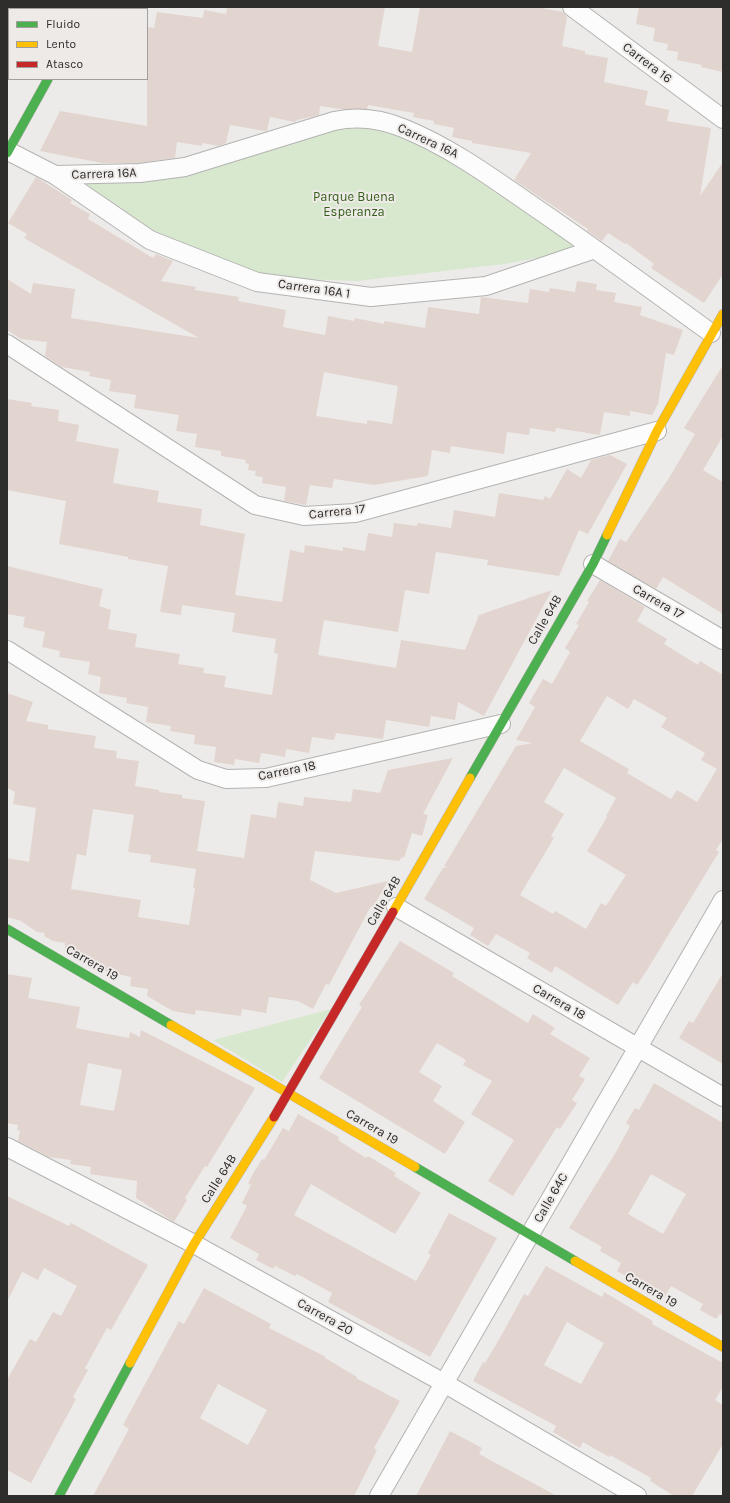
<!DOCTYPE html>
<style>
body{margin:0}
#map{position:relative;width:730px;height:1503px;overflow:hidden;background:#edebe9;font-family:Karla,sans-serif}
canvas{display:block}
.frame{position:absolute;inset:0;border:8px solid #2e2d2c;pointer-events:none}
.legend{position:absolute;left:8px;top:8px;width:140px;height:72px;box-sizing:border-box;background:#eeeae8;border:1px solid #a19e9d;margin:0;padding:5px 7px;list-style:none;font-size:12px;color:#2e2d2c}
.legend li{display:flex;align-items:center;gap:8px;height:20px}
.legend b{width:20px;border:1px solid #a19e9d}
</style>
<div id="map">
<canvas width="730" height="1503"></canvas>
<div class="frame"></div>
<ul class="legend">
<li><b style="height:5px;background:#4caf50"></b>Fluido</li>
<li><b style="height:5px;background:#ffc107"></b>Lento</li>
<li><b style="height:5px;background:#c62828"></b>Atasco</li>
</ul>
</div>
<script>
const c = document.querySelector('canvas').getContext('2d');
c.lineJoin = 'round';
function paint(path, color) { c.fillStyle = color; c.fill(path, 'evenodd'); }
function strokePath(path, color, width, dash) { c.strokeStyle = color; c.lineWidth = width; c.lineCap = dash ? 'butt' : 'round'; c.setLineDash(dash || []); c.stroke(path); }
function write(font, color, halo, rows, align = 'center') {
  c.font = font + ' Karla,sans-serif'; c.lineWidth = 4; c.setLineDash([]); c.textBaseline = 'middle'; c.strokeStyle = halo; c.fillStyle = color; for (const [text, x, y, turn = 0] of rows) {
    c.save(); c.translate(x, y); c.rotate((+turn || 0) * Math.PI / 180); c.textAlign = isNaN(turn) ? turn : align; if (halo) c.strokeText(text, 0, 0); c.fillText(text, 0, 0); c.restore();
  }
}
const green = new Path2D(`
 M367,128L400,136L467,166L582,249L505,264L357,281L275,278L186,252L82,183L213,168L333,129Z
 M331,1009L282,1082L213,1040Z`);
const building = new Path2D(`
 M227,7H385L378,46L412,52L420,7H536L563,12L567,17L562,46L585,51V54L608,58L604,82L648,91L645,105L669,110L667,121L711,128L700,196L723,162V274L704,303L651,268L654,264L626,243L625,244L608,233L602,241L587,231L588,229L514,180L531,153L472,143V141L452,137L454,128L434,124V121L413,117L414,113L368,105L367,109H340L320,106L319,115L297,120L295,122L270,117L267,131H265L230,125L226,143L219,146L202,143V146L177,142L175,158L139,163H102L40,151L60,111L147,126V27L154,28L157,12L203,18L204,10L226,14Z
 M639,7H723V72L701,67L702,65L677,60L678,52L667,50L668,44L653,41L655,28L636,24Z
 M36,177L72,200L70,203L90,214L88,219L153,258L156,254L173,261L161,281L196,287L195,290L239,297L238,301L286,310L283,327L325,335L328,316L354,321L355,318L384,324V321L425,328L428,307L479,314L481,297L528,303L530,289L549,292L550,288L575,292L577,281L597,284L596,290L616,293L614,302L642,307L640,315L683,330L674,355L666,353L658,404L652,415L630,411V416L604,412L600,435L556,428L555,432L530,428L529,435L507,432L504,454L451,446L450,453L432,450L428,476L374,485L334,479L332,488L310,485L306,505L284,501L286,487L262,483L263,477L255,476L256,471L248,470L249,464L245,463L246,460L221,456V451L195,447L197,434L176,431L179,415L134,408L136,395L109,391L111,380L89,376L90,372L62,367L45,356L47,342L21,339L7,330V279L31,294L33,283L75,289L71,318L199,338L24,238L27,234L8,223ZM324,372L398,386L392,424L367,420V424L316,416Z
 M723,365V436L703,470L723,482V614L663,577L656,589L608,561L620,539L626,542L669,478L695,434L684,428Z
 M7,399L32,403L31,406L59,410L58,421L79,425L76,441L119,449L113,483L159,491L157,502L202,509L200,525L245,534L235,595L282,602L290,550L304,553L305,545L343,551V547L365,551L368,533L392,537L394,523L417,526L418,523L451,528L454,510L495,517L499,493L543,500L545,496L550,499L567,469L581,478L591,460L610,455L627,464L588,534L579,530L559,576L487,565L488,560L436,552L429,594L405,590L398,632L324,620L318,655L396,668L401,640L465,650L479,615L552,590L484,716L458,702L455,720L431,716L429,727L386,720L383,739L336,733L334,740L312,737L309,753L286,749L285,757L261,753L259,763L235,759L234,765L214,762L216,747L194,744L195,735L170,731L171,726L146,722L148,707L126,703L127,698L99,693L101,677L88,674L90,662L59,657L60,651L42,647L45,632L23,627L25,617L7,614V566L103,589L99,606L111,610L108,629L137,634L135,647L180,654L178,664L204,668L203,673L226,676L224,687L272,695L278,654L274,653L276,639L232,632L235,613L182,605L181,615L160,612L168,566L128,559V557L59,544L66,501L7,490Z
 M600,580L645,607L637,621L667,639L664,644L698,665L700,661L723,675V839L716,850L719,852L647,970L637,985L633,982L618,1005L555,966L552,973L527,958L530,953L496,934L488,946L470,935L474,928L424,899L443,868L448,867L444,866L516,746L533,743L516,740L535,707L529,703L543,679L552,684L570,652L565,648L579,625L576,624L589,602L587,601ZM607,696L628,709L634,699L667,718L661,727L705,753L701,760L717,769L697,802L677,790L671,799L627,773L629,769L580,741ZM564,768L616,798L606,816L607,817L587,851L626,875L606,906L601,903L586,929L555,911L553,914L520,895L554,838L551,836L564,814L544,802Z
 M7,693L33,702L26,721L48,725V729L96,736L94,748L117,751L116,758L139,761L135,786L159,790V792L182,795V798L205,801L197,851L244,858L251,814L276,818L278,802L303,806L304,797L351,802L353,789L380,793L388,770L453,758L423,814L428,815L422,836L412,833L404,858L402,857L399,861L315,851L310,880L336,893L388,881L373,907L371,906L329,985L326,984L313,1009L298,1001L269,997L266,1013L242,1009L241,1016L196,1010L195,1015L173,1011L147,996L148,989L130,986L131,977L104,971L83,959L84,955L73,953L65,948V943L53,941L44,936L45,933L37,932L21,921L7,917V858L29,862L36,808L13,804L15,792L7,788ZM93,809L134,815L128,852L151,855L150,862L196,869L193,888H195L189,925L138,917L141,900L71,889L77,854L86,856Z
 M400,941L454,973L452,976L528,1023L533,1014L555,1028L550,1034L590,1058L579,1076L585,1079L572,1100L577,1103L560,1129L557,1127L513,1196L488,1181L514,1140L471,1114L492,1081L463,1065L466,1060L437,1043L419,1072L442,1086L433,1101L465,1122L445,1154L319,1078L362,1007L359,1005Z
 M723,973V1064L679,1038L689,1021L693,1023Z
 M7,974L32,978L28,998L80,1007L76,1028L129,1038L130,1032L140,1037L141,1030L255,1088L207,1167L205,1166L185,1198L187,1200L174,1222L136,1198L137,1181L90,1174L91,1167L70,1164L71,1160L49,1157L18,1141L20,1131L17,1130L18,1125L7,1123ZM88,1063L122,1070L114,1111L80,1105Z
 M654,1083L723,1123V1316L720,1314L716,1319L700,1310L703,1304L671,1286L664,1298L617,1271L621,1263L600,1251L602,1247L569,1228L616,1152L630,1126L626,1123L635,1108L639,1110ZM651,1174L686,1194L663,1234L628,1214Z
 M298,1114L339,1137L338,1140L366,1158L368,1156L396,1173L394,1176L421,1193L395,1234L311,1184L294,1215L416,1281L431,1255L428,1253L449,1213L497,1238L430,1357L328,1302L332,1293L297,1274L295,1276L275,1266L273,1269L256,1260L259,1254L230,1238L247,1206L242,1203L251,1185L248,1183L254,1172L262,1159L264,1160L283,1128L289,1131Z
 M7,1196L69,1226L71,1223L148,1265L111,1330L107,1328L85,1368L88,1370L73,1397L76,1399L31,1483L7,1470V1380L30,1339L36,1342L53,1312L61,1316L77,1286L44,1268L38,1280L22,1272L7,1302Z
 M546,1266L602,1297L604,1292L651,1320L653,1322L652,1324L723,1363V1387L715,1400L723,1405V1444L692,1496H674L650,1481L651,1478L610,1455L609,1457L583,1442L580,1448L553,1432L556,1426L473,1381L483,1362L485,1363L501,1336L524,1294L528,1296ZM567,1322L604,1343L581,1384L544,1365Z
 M204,1288L271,1324L269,1328L326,1357L325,1358L357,1377L356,1378L400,1401L374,1448L377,1450L354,1496H93L129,1429L123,1425L179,1321L184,1324ZM218,1384L267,1410L248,1445L200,1418Z
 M450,1431L482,1448L479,1454L557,1496H416Z`);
const street = new Path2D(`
 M572,7L723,119
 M8,151L55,175L150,240L257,282L371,297L486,286L595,249
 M55,175L140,173L185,167L334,121C357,116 381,119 403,128C450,147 491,177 533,206C593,247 652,290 711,333
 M7,344L255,505L304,516L355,513L657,431
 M593,564L723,640
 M7,650L198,770L226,779L266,778L501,724
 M396,907L723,1097
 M7,1147L194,1244L444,1383L637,1496
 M379,1496L723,900`);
const fast = new Path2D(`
 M7,153L48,79
 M470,778L593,564L607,535
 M7,929L171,1025
 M415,1167L575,1261
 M59,1496L130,1363`);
const slow = new Path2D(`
 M607,535L657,431L723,314
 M393,912L470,778
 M171,1025L415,1167
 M575,1261L723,1347
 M130,1363L194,1244L274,1117`);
const jam = new Path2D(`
 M87,9L88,7
 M274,1117L393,912`);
const streetNames = [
 ["Carrera 16",647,63,37],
 ["Carrera 16A",428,141,25],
 ["Carrera 16A",104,174,-2],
 ["Carrera 16A 1",314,289,8],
 ["Carrera 17",337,512,-6],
 ["Carrera 17",658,602,30],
 ["Calle 64B",545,620,-60],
 ["Carrera 18",287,771,-11],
 ["Calle 64B",384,901,-60],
 ["Carrera 19",92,963,30],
 ["Carrera 18",559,1002,30],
 ["Carrera 19",372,1127,30],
 ["Calle 64B",219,1179,-58],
 ["Calle 64C",551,1198,-60],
 ["Carrera 19",651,1290,30],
 ["Carrera 20",325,1317,29]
];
const parkNames = [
 ["Parque Buena",354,197],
 ["Esperanza",354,212]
];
paint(green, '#d8e8cf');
paint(building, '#e2d4ce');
strokePath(street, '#b4b3b2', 20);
strokePath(fast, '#b4b3b2', 10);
strokePath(slow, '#b4b3b2', 10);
strokePath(jam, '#b4b3b2', 10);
strokePath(street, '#fcfcfc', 18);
strokePath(fast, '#4caf50', 9);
strokePath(slow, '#ffc107', 9);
strokePath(jam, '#c62828', 9);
write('13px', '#2e2d2c', '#eeeae8', streetNames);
write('13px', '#34601b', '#eeeae8', parkNames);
</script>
